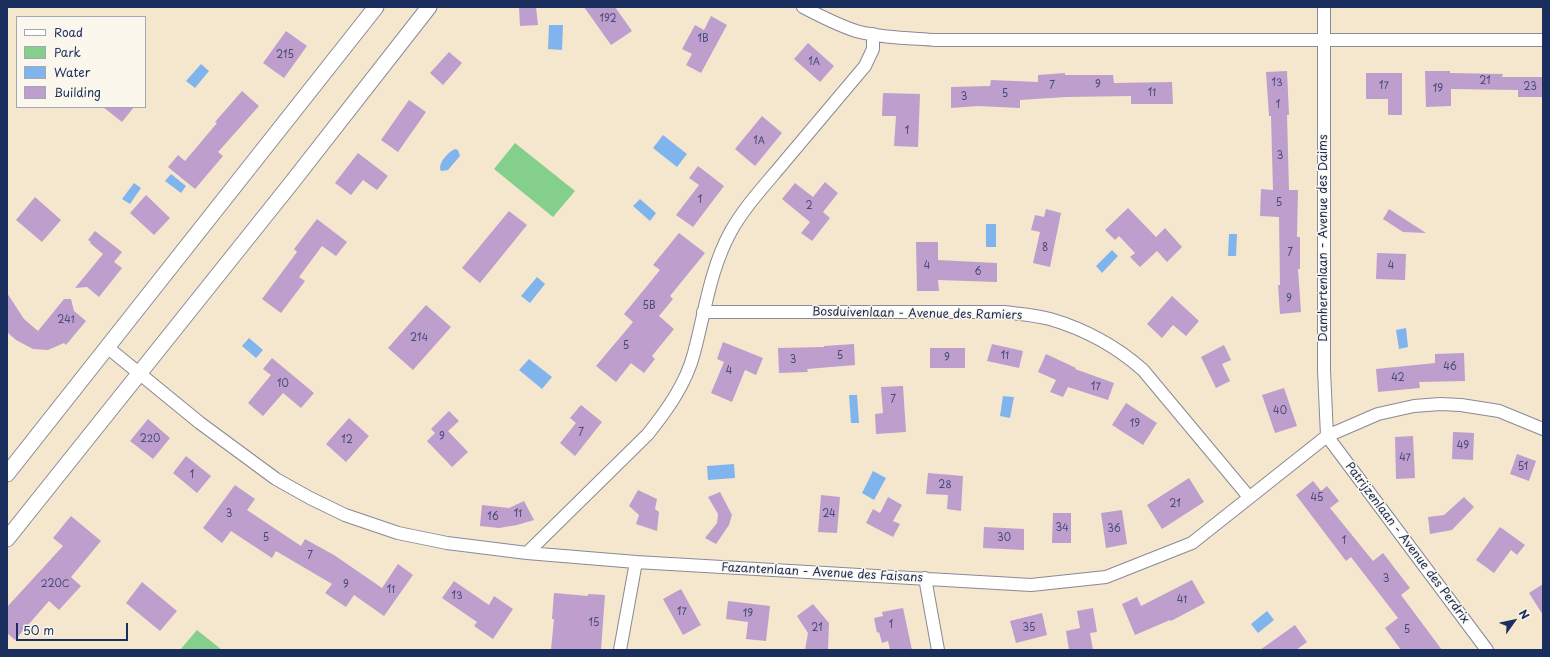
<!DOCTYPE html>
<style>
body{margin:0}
#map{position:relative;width:1550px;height:657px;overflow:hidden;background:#f5e6ce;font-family:"Playpen Sans",sans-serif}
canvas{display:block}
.frame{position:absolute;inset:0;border:8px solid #1b2f5e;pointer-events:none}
.legend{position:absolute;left:16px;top:16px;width:130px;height:92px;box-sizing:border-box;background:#fbf7ec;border:1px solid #a1a7b3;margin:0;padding:5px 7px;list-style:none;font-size:12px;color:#1b2f5e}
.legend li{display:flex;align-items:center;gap:8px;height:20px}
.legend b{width:20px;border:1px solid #a1a7b3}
.north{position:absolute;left:1494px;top:601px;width:40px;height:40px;-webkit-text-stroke:3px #fbf7ec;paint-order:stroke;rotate:57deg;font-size:11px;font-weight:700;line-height:16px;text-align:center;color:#1b2f5e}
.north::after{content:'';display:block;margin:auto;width:14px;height:18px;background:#1b2f5e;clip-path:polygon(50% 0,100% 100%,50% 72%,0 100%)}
.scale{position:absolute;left:16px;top:623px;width:112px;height:18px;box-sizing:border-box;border:2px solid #1b2f5e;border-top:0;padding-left:5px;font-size:12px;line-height:14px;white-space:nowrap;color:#1b2f5e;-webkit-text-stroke:3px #fbf7ec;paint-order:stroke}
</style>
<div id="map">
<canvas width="1550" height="657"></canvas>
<div class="frame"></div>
<ul class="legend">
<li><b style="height:5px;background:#fff"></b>Road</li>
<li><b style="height:11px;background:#84cf8c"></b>Park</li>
<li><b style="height:11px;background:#80b4ed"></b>Water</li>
<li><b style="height:11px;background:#be9ecc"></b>Building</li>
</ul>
<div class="north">N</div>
<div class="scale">50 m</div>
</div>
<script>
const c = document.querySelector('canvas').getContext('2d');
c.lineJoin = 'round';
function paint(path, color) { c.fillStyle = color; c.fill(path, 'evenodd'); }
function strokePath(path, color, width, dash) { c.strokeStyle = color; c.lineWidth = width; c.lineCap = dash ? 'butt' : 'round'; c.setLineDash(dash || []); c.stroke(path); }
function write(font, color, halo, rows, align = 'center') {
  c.font = font + ' "Playpen Sans",sans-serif'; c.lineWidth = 3; c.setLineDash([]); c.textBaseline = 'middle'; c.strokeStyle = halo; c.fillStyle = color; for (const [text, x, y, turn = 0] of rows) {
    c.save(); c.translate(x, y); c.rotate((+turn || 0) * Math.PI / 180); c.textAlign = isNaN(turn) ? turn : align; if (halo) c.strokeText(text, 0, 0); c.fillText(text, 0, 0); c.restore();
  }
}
const green = new Path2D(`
 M515,143L575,191L553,217L494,169Z
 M197,630L222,650H180Z`);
const water = new Path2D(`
 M549,25H563L562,50L548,49Z
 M201,64L209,71L195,88L186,81Z
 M663,135L687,154L677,167L653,148Z
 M455,149L458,150L460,156L448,170L441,171C437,164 448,152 455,149Z
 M171,174L186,186L181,193L165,181Z
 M134,183L141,188L130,204L122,199Z
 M640,199L656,213L650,221L633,206Z
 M986,224H996V247H986Z
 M1229,234H1237L1236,256H1228Z
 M1112,250L1118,256L1102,273L1096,266Z
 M537,277L545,284L530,303L521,296Z
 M1406,328L1408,347L1399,349L1396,330Z
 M249,338L263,350L256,358L242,346Z
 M529,359L552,377L542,389L519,370Z
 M849,395H857L859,423H851Z
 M1003,396L1014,397L1010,418L1000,416Z
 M734,464L735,478L708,480L707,466Z
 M873,471L886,478L874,500L862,493Z
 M1267,611L1274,620L1258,633L1251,624Z`);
const building = new Path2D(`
 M519,7H536L538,25L520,26Z
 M584,7H615L632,31L611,45Z
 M711,16L727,25L701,73L686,65L692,54L682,49L695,25L704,30Z
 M286,31L307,46L284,78L263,63Z
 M808,43L834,66L820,82L794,59Z
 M449,52L462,63L443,85L430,73Z
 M1287,71L1289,115H1287L1289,190H1298L1297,237H1300V269H1298L1301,312L1280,314L1278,285H1280L1279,217L1260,216L1261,189L1273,190L1271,116H1269L1266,72Z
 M1425,71H1450V73L1503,74L1502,77H1543V97H1518V90L1451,89V106L1426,107Z
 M1065,73V75H1113L1114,83L1172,82L1173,104H1131V96L1066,97L1020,100V108L978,106L951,108V87L990,86L991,80L1038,82V75Z
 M1366,73H1402V115H1388V99H1366Z
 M242,91L259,106L218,152L223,156L195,189L168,167L178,155L185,161L217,123L215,122Z
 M883,93L920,94L918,147L894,146L896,116H882Z
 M409,100L426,112L398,152L381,140Z
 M103,107H134L122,122Z
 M762,116L782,133L755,166L735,149Z
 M358,153L388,176L377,190L363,180L351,195L335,183Z
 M698,166L724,186L693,227L676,215L699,185L689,178Z
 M825,182L838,193L823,212L830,218L812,241L801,233L810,222L782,199L795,183L813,197Z
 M146,195L170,218L154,235L130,213Z
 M35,197L61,220L42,242L16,220Z
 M1128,208L1156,237L1165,228L1182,247L1167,262L1157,251L1140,267L1130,257L1135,253L1119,236L1115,240L1105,230Z
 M1046,209L1061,213L1050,267L1033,263L1040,232L1031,230L1035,215L1044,217Z
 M1389,209L1426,233L1403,232L1383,219Z
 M509,211L527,225L480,283L462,268Z
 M317,219L347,242L336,256L322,246L299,277L305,281L281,313L262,299L297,252L294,249Z
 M95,231L122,252L114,262L122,268L99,297L87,287L75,288L103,254L90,243L91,242L88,240Z
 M679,233L705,253L670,296L673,299L659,316L674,329L652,356L655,359L644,373L631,363L616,382L596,366L633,322L624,314L660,270L653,265Z
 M916,242H938V260L997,263V282L938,280L939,291H917Z
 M1377,253L1406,254L1405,280L1376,279Z
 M7,293L24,319L38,331L64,299H71L74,311L86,321L66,345L64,343L48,350L33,349L16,340L7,332Z
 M1172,296L1199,321L1186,336L1173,325L1162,338L1147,324Z
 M426,305L451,327L413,370L388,348Z
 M723,342L763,358L756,375L745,370L732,402L711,393L724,362L717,359Z
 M854,344L855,365L807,369L808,372L779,373L778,348L824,347V346Z
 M992,344L1023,351L1019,368L987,361Z
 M1224,345L1231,360L1222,364L1230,381L1216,388L1201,357Z
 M930,348H965V368H930Z
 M1464,353L1465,381L1419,382L1420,388L1378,392L1376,369L1435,363V354Z
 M1046,354L1076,368L1075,369L1114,383L1108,400L1068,387L1063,397L1050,392L1056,380L1038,372Z
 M272,358L314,393L301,408L283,393L263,416L248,403L271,375L263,369Z
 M903,386L906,432L876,434L875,414L883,413L881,387Z
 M1284,388L1297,426L1275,433L1262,395Z
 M1126,403L1157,423L1143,445L1112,425Z
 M581,405L602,422L575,456L560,443L576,423L570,418Z
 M449,411L459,421L448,431L468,452L452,467L427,441L435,433L431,429Z
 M349,418L369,436L346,462L326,444Z
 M148,419L170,438L153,459L130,441Z
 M1453,432L1474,433L1473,460L1452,459Z
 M1413,436L1415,478L1396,479L1395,437Z
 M1517,454L1536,461L1529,481L1510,474Z
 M186,456L211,476L197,493L173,473Z
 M928,473L963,476L961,511L947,509L948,495L926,494Z
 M1189,478L1204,502L1162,529L1147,505Z
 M1313,481L1321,491L1327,486L1339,501L1330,508L1373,561L1383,553L1410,588L1401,595L1442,650H1401L1385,628L1398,618L1351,557L1346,561L1296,495Z
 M235,485L255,499L247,510L301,546L305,539L334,555L382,588L398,564L413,575L384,616L354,595L346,607L325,593L332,584L276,551L272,558L231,531L222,543L203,528Z
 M638,490L657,499L655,509L659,512L657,531L636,524L639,515L629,506Z
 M720,492L732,515L729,525L716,544L705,538L717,523L718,514L708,497Z
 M821,495L840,497L837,533L818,532Z
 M888,497L902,505L893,521L900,524L893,537L866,523L873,509L880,513Z
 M1464,497L1474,507L1452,530L1430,534L1428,517L1444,515Z
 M524,501L534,520L517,525L499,528L480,526L482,505L509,508Z
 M1122,510L1127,544L1106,548L1101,513Z
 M1053,513H1071V543H1052Z
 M71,516L101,541L71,577L81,586L59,610L49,601L15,640L7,633V607L63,546L53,538Z
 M984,527L1024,529V550L983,548Z
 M1500,527L1525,545L1517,555L1511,550L1494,573L1476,560Z
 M1192,580L1205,603L1171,621L1170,620L1135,635L1122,604L1137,597L1141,606Z
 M454,581L489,605L494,596L513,609L493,639L474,626L477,622L442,598Z
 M142,582L177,611L160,631L126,603Z
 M1543,584V615L1529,593Z
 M681,589L701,625L683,635L663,599Z
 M554,593L588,596V594L605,595L601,650H551L554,619H552Z
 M728,601L770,606L766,641L746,639L748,622L726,619Z
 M813,604L829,623L828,650H805L808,633L797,616Z
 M903,608L912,650H890L888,641L882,643L879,632L877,633L874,618L883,616L882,612Z
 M1093,608L1097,632L1090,633L1093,650H1069L1066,631L1080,628L1077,611Z
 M1042,613L1047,635L1016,643L1010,621Z
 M1295,625L1307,642L1296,650H1260Z`);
const minor = new Path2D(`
 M803,7C820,16 838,25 856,31C882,38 909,38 936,40H1543
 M1324,7V370L1327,436
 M703,312H1004C1019,314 1035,315 1050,319C1084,329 1116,346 1143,370L1249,497
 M107,347L200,423L276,479L310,498L345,515L398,533L447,543L527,553L636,562L1031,585L1106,577L1192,543L1327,436L1378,414L1414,406L1440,404L1461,405L1499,411L1543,429
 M1327,436L1487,650
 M527,553L648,434C667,410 686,384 694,353C705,312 710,269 731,231C745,206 766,184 785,161C811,130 838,98 865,66L873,49V34
 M925,578L938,650
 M620,650L636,562`);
const tertiary = new Path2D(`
 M7,474L376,7
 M7,539L293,181L429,7`);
const numberNames = [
 ["192",608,19],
 ["1B",703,39],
 ["215",285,55],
 ["1A",814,62],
 ["21",1485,81],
 ["13",1277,83],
 ["9",1098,85],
 ["7",1052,86],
 ["17",1384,86],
 ["23",1530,87],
 ["19",1438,89],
 ["11",1152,93],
 ["5",1005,94],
 ["3",964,97],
 ["1",1278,105],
 ["1",907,131],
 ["1A",759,141],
 ["3",1280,156],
 ["1",700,200],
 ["5",1279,203],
 ["2",809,206],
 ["8",1045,248],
 ["7",1290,253],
 ["4",927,266],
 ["4",1391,266],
 ["6",978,272],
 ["9",1289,299],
 ["5B",649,306],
 ["241",66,320],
 ["214",419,338],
 ["5",626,346],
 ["5",840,356],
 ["11",1005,356],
 ["9",947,358],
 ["3",793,360],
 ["46",1450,367],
 ["4",729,371],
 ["42",1398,378],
 ["10",283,384],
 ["17",1096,387],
 ["7",893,400],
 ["40",1280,411],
 ["19",1135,424],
 ["7",581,433],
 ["9",442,437],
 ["220",150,439],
 ["12",347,440],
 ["49",1463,446],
 ["47",1405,458],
 ["51",1523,467],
 ["1",192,475],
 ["28",945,485],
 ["45",1317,498],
 ["21",1175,504],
 ["3",229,514],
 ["11",518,514],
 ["24",829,514],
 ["16",493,517],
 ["34",1062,528],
 ["36",1114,529],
 ["5",266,538],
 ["30",1004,538],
 ["1",1344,541],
 ["7",310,556],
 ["3",1386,579],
 ["220C",55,584],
 ["9",346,585],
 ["11",391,590],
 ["13",457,596],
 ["41",1182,600],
 ["17",682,612],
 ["19",748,614],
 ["15",594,623],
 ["1",891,625],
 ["21",817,628],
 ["35",1029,628],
 ["5",1407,630]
];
const streetNames = [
 ["Damhertenlaan - Avenue des Daims",1324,238,-90],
 ["Bosduivenlaan - Avenue des Ramiers",917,314,1],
 ["Patrijzenlaan - Avenue des Perdrix",1407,543,53],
 ["Fazantenlaan - Avenue des Faisans",822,573,3]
];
paint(green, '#84cf8c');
paint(water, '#80b4ed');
paint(building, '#be9ecc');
strokePath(minor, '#888a96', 14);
strokePath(tertiary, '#888a96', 17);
strokePath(minor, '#fff', 12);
strokePath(tertiary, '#fff', 15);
write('10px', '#444b7a', null, numberNames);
write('12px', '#1b2f5e', '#fbf7ec', streetNames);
</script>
